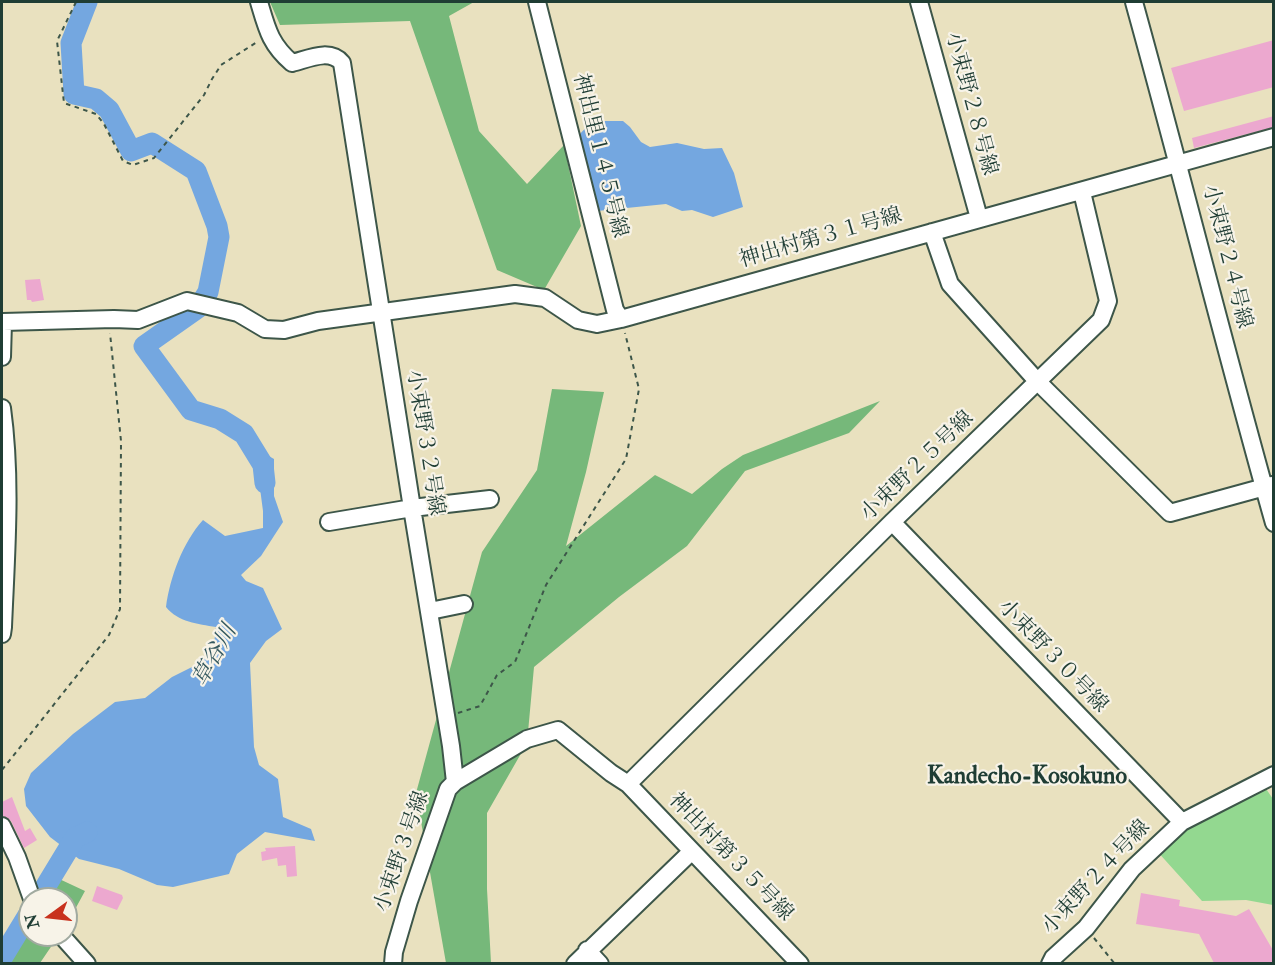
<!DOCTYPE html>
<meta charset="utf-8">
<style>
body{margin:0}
#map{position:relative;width:1275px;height:965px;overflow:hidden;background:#e9e1bf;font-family:"IM FELL Double Pica",serif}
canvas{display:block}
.frame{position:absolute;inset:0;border:3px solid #1f3d34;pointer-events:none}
.north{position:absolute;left:18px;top:887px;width:60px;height:60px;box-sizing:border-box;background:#f7f3e8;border:2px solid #a1aaa0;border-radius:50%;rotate:255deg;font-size:16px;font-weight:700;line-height:24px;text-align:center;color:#1f3d34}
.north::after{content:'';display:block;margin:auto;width:21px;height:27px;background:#c8321e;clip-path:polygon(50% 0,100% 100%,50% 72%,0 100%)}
</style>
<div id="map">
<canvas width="1275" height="965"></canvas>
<div class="frame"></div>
<div class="north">N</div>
</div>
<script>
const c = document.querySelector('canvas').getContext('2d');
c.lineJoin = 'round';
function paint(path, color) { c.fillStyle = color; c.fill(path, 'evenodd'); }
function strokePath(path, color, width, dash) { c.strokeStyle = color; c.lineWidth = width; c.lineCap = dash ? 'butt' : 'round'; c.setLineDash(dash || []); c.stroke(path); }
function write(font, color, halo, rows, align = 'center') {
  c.font = font + ' "IM FELL Double Pica","Noto Serif JP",serif'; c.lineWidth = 4.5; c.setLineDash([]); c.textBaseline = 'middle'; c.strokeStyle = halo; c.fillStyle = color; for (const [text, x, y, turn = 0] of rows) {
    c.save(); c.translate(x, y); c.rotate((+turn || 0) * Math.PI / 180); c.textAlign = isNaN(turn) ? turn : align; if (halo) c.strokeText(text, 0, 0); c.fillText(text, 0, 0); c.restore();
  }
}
const green = new Path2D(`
 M1262,783L1273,799V905L1246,900L1202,901L1156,850L1184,824Z`);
const forest = new Path2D(`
 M270,2H474L449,16L479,131L527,184L564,145L581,226L544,290L497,270L410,21L280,25Z
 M552,389L604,392L586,472L566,546L655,475L692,494L722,469L743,455L880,401L849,433L745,471L687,546L619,597L534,667L527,743L487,813V889L491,963H446L416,793L482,552L537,470Z
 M55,877L85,891L66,926V899H54Z
 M30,923V935H59L40,963L2,964V956Z`);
const water = new Path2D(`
 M605,121H623L630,127L641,142L650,147L677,143L704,149L722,148L734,173L743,207L713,217L692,210L682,211L666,204L597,211L576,141C583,127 590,125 605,121Z
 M260,451L274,459V496L283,522L261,556L241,575L246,581L263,588L282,629L266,641L250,663L254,747L259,765L278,779L283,817L311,829L315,841L265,832L237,854L229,874L173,887L157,885L119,869L79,859L50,837L26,806L24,789L31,773L73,734L115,702L145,698L172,677L202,662L214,644L216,627C198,624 178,622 166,607C170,577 183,542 203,520L225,536L263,528V511L256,458Z`);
const river = new Path2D(`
 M87,2L71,43L74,94L96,99L109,110L131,151L152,143L196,171L217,226L219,237L208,292L198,308L144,346L191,410L220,419L244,434L263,465L265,483
 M38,899L75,838L87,832
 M2,958L30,912`);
const building = new Path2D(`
 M1274,40V87L1184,111L1171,68Z
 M1274,116V127L1194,148L1192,138Z
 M40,279L44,300L32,302L31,300H27L25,280Z
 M12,797L25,831L30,828L37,840L24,848L11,821L3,816L2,811V802Z
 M295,846L297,876L287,877L286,865L278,866L277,858L262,861L261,852L266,851L265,848Z
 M97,886L122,895L123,898L117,910L92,901Z
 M1141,893L1180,900L1179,906L1236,916L1249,909L1274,952V963H1214L1199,934L1136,924Z`);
const path = new Path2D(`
 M76,2L57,41L64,103L96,114L104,124L123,161L133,165L154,158L204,95L212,79L221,65L257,42
 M458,713L480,706L497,675L515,662L546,585L626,459L639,389L625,333
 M2,770L109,635L120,609L121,441L110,333
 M1094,938L1115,964`);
const minor = new Path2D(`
 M259,2C267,29 270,44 292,63C308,59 330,48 342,63L412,508L451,746L455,782
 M537,2L615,310L621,319
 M919,2L979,218
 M1134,2C1182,175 1225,350 1274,523
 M932,232L950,284L1037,381L1170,513L1272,485
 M2,357L3,322L114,319L138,320L187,301L238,313L265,329L284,330L318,321L515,294L545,298L578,320L597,324L621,319L1274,137
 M2,408C12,480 6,554 3,627L2,634
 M329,522L412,508L490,499
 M892,522L1182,822
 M430,611L464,604
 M628,784L892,522L1101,320L1108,301L1082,192
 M2,826L17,857L32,899
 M61,935L87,964
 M587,950L600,964
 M393,964L394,952L409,901L448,789L455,782L527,739L558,730L611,773L628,784L800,964
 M575,964L692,851
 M1050,964L1053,958L1086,928L1132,869L1182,822L1274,775`);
const streetNames = [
 ["小束野２８号線",970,104,75],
 ["神出里１４５号線",599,156,76],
 ["神出村第３１号線",821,239,-16],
 ["小束野２４号線",1226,257,76],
 ["小束野３２号線",424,443,81],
 ["小束野２５号線",918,467,-44],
 ["小束野３０号線",1052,657,46],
 ["小束野３号線",403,852,-71],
 ["神出村第３５号線",730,858,46],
 ["小束野２４号線",1097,878,-47]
];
const waterNames = [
 ["草谷川",216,656,-61]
];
const quarterNames = [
 ["Kandecho-Kosokuno",1027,778]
];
paint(green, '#93d890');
paint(forest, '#76b87a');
paint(water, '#74a7e0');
strokePath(river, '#74a7e0', 21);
paint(building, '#eca8cf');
strokePath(minor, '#3d5649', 20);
strokePath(path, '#3d5649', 2, [4.5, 4.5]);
strokePath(minor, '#fff', 16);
write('21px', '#1f3d34', '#f7f3e8', streetNames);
write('italic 22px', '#34585f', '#f7f3e8', waterNames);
write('bold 24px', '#1f3d34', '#f7f3e8', quarterNames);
</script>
